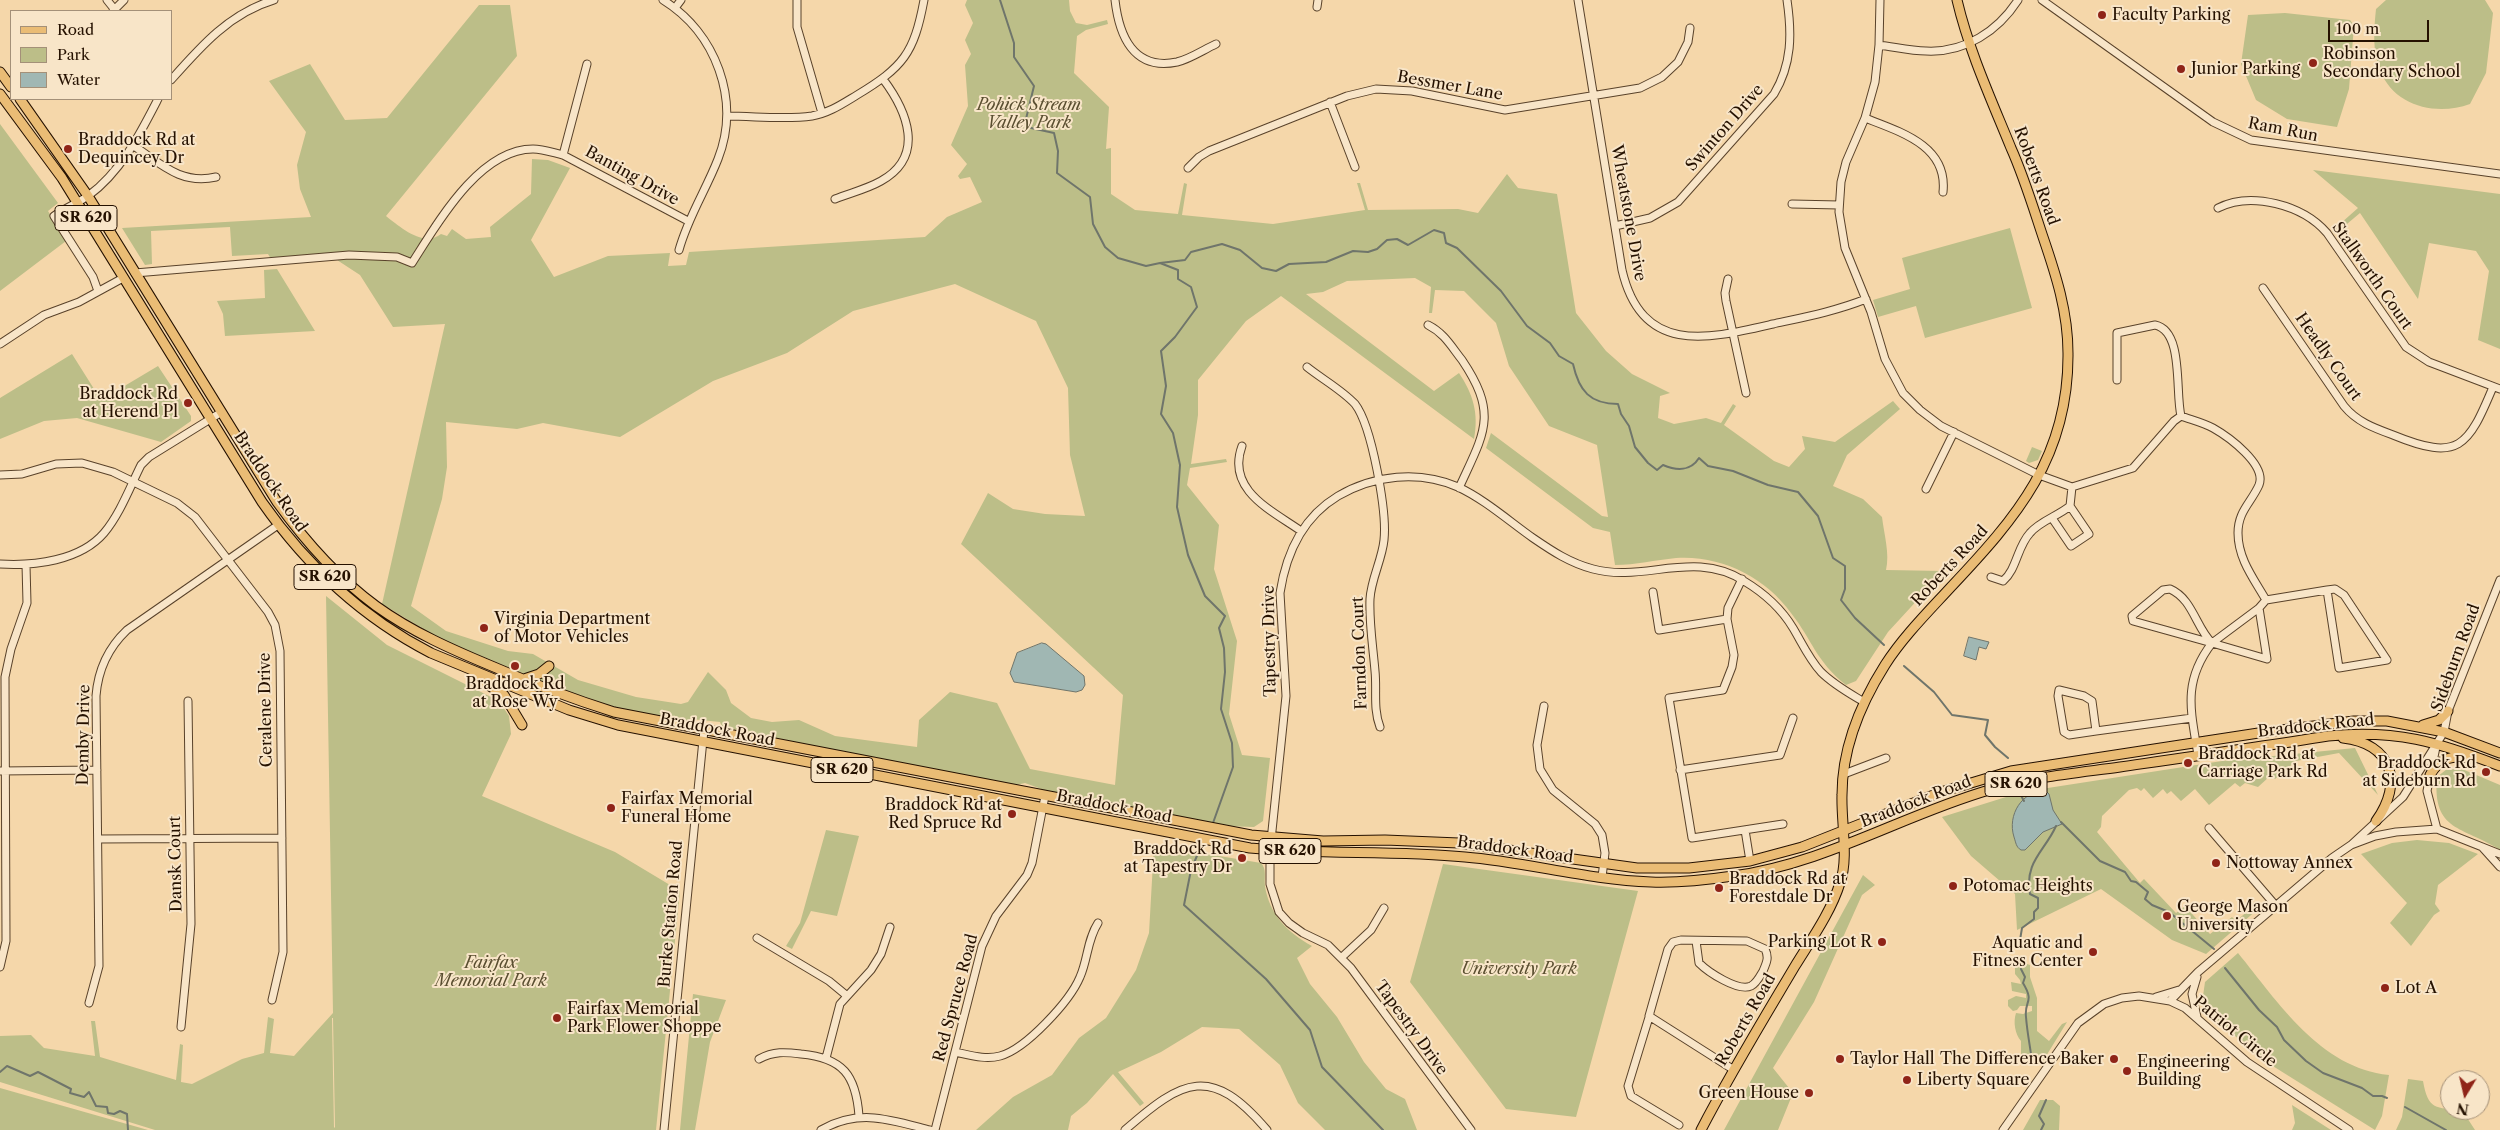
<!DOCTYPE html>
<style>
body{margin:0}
#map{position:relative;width:2500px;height:1130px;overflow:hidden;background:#f5d7aa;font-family:"Libre Caslon Text",serif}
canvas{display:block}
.legend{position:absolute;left:10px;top:10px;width:162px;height:90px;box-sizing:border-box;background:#f8e5c8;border:1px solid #a49078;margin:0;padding:6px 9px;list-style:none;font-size:15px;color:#251100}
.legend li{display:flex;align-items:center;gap:10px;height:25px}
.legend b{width:25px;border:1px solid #a49078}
.north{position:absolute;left:2440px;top:1070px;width:50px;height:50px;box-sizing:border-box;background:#f8e5c8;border:1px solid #a49078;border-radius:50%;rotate:189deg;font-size:14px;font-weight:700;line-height:20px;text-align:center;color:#251100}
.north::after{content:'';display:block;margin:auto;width:18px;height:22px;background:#8f2418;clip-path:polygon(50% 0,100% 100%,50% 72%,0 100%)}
.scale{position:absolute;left:2328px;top:20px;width:101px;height:22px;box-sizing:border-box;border:2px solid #251100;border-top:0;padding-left:6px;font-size:15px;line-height:18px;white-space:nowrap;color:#251100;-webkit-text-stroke:4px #f8e5c8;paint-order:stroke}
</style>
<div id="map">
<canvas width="2500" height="1130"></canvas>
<ul class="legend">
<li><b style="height:6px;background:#eabc75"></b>Road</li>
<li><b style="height:14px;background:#bcbe88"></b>Park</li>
<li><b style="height:14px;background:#a0b7b3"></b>Water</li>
</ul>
<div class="north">N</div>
<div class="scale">100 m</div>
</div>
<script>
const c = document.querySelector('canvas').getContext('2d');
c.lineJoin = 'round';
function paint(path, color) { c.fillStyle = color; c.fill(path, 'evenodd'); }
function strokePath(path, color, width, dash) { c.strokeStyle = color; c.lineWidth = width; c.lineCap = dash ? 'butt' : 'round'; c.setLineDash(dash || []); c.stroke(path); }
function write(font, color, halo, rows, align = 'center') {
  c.font = font + ' "Libre Caslon Text",serif'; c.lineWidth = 4; c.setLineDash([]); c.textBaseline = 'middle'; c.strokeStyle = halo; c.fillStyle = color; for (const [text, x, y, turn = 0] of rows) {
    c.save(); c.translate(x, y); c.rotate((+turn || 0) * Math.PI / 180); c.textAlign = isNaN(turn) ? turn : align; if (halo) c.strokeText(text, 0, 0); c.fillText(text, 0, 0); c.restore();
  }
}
const green = new Path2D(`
 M967,0H1069L1070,11L1076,23L1087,25L1107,20L1108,24L1086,30L1077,36L1074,73L1109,107L1106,149L1111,148V194L1135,210L1178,214L1184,183L1187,184L1182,215L1273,224L1365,210L1357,183H1360L1368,210L1458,209L1478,213L1507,174L1518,188L1557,194L1576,313L1606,351L1632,374L1670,393L1660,396L1658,418L1674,424L1706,418L1721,423L1733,404L1736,406L1724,425L1774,461L1789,467L1805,449L1802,436L1835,442L1893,401L1900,409L1847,455L1833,486L1863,499L1882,517C1884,534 1890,554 1886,570L1944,571L1888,632L1856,681L1846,685C1815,660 1813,641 1791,613C1765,577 1721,555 1676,558C1655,560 1636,565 1615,565L1610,532L1593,528L1486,448L1491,433L1602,516L1608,517L1597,445L1549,426L1509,366L1496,323L1464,291L1435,290L1432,313H1429L1431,287L1415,278L1347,281L1323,292L1306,294L1434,391L1459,373C1473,394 1479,413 1474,439L1281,296L1246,321L1198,380V415L1191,464L1226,459L1227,462L1190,468L1187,485L1219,525L1214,569L1237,641L1229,714L1242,755L1270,758L1263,821L1254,827L1224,826L1055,794L1025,783L1012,786L814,748L787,740L722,727L720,722L691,719L686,723L627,711L558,688L438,638L382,604L445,324L393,327L360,275L337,260L274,264L268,254L232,256L230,227L151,231L152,264L145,265L122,228L311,217L300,189L297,165L306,132L269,81L310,64L345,120L387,118L479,5H510L517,56L386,216C400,227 424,248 441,234L447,236L452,229L466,239L491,237L490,227L531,194L532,159L548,160L570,168L531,240L554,277L608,256L670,253L668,266L686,265L689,252L925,237L947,217L982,202L970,177L960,179L958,176L967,164L951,145L968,106L965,65L971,54L965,40L973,23L965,5ZM955,284L1036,321L1068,388L1070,455L1085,516L1045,514L1013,509L988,493L961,544L1123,695L1115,785L1030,769L997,703L950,692L919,720L917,747L835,736L799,720L772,722L751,718L731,703L726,690L708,672L688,702L681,704L636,697L578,680L533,654L508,651L446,631L411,606L442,499L447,467L446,422L517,429L543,423L620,437L713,381L787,353L853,311Z
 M2386,0H2485L2493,13L2486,73L2470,104C2437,116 2394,107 2380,70C2372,50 2374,29 2376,9Z
 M2285,13L2350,20L2354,25L2349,89L2337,127L2287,119L2256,100L2241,64L2248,15Z
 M0,124L58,203L48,211L66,241L0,291Z
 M2313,170L2500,194V349L2478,340L2489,271L2476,251L2429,243L2418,299L2360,213L2335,234L2332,231L2358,208Z
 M2010,228L2032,308L1925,338L1916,306L1878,317L1873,300L1910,289L1902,258Z
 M277,269L315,331L225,336L223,314L217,301L265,298L264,270Z
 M72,354L101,400L158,366L191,416V421L161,442L77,418L44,421L0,439V398Z
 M2032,447L2042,451L2038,460L2029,463L2026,461Z
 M326,596L387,645L499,701L509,716L511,734L482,796L615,852L680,891L656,1130H155L0,1082V1036L31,1035L44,1048L95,1056L91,1021H95L100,1057L176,1080L180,1044L183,1045L181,1082L192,1084L242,1059L264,1053L268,1017L274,1019L270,1053L294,1056L333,1013ZM333,1018L335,1127L334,1128L332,1018Z
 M2355,748L2378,795L2339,753L2296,761L2275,779L2269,777L2258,787L2245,783L2240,787L2235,783L2209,805L2195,789L2181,801L2171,791L2167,794L2163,789L2153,798L2144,788L2141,791L2137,788L2129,790L2102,816L2101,827L2097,832L2140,883L2144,879L2176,913L2185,906L2210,934L2232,917L2236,921L2255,905L2258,909L2206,954L2172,940L2101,889L2017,930L2015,894L1971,856L1942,817L2022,792L2222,761Z
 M2447,769H2462L2500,785V850C2463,826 2432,832 2437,777Z
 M826,830L859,836L837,916L811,911L792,949L786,946L800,923Z
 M2417,840L2449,843L2478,854L2438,885L2435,904L2440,911L2434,915L2411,946L2390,923L2407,903L2361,854L2392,843Z
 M1154,845L1261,863C1267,869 1264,878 1265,886C1269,914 1288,933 1312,946L1297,958L1310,984L1337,1017L1364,1062L1386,1089L1405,1099L1417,1130H1325L1298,1103L1280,1065L1239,1029L1202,1027L1161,1052L1118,1072L1144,1103L1140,1106L1113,1074L1087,1103L1071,1116L1068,1130H976L1013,1097L1052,1075L1079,1038L1106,1018L1136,970L1149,933Z
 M1443,864L1638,891L1576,1117L1506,1109L1410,982Z
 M1863,875L1875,885L1862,895L1814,1002L1773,1068L1793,1093L1778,1130H1724Z
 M2238,953C2278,1002 2320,1068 2389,1075L2382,1116L2375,1130L2260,1058L2208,1012L2203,996L2205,982Z
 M2027,964L2030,965V977L2037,998V1031L2049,1041L2062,1024L2067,1022L2043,1061L2036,1065L2027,1063L2021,1055V1041C2015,1034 2013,1022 2016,1013L2023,1014L2032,1011V1006H2020L2017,1010L2013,1011L2008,1006V1000L2016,996L2026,998V994L2012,991L2011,982L2021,984L2020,980L2015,974V967H2023Z
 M693,994L726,1000L710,1042L695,1130H680Z
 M2408,1079L2423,1081C2428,1110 2436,1108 2462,1110L2475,1130H2396L2402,1117Z
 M0,1088L148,1130H0Z
 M2040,1100H2053L2060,1106L2059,1130H2023Z
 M2292,1105L2331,1130H2292L2295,1123Z`);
const water = new Path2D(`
 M1969,637L1989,642L1986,649L1979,647L1976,660L1964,656Z
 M1042,643L1046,644L1084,676L1085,685L1082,690L1076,692L1014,682L1010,673L1017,653Z
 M2046,791L2049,794L2053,810L2062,824L2043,832L2025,850H2021C2016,847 2016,843 2014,837C2007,815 2022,790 2046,791Z`);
const stream = new Path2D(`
 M1000,0L1014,43V57L1034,86L1025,123L1031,128L1054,133L1058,151L1057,173L1090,197L1093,224L1105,247L1118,258L1146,266L1160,263L1178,270V279L1191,287L1197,307L1175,337L1161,351L1166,386L1161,414L1173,433L1180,465L1177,507L1188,555L1205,596L1225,616L1219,628L1224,648L1225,672L1221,709L1232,743L1233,767L1213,823
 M1160,263L1185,260L1191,252L1222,244L1240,250L1262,268L1276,271L1289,264L1326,262L1353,251L1368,252L1377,249L1387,240L1397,239L1408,245L1434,230L1444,233L1446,243L1457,248L1501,291L1527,326L1550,343L1559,356L1573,364C1579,391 1590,404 1618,404L1621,414L1629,426L1635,447L1648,463L1657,470L1663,465C1677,471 1691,471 1699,458L1708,466L1733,471L1768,485L1798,492L1818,516L1833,558L1845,566V589L1841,600L1855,618L1884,645
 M1904,666L1934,692L1952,715L1988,720L1985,735L1995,747L2008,758
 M2019,792L2024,801
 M2061,822L2100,861L2125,872L2131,881L2136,882L2148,892L2145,899L2152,905L2169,912L2214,949
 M1199,851L1191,870L1184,905L1266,979L1310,1030L1322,1067L1383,1130
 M2020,940L2022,928L2034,919V912L2038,908V898L2030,894C2024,862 2045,851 2056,826
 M2225,968L2259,1010L2277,1027L2284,1040L2306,1061L2323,1073L2362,1088L2373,1096H2382L2387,1098
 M2021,969L2025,977L2023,983C2035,1003 2024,1000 2026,1017C2027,1031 2030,1046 2032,1061
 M0,1072L7,1066L30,1076L38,1072L71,1089L70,1093L84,1097L89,1092L96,1106L107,1107L108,1113L114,1114L120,1111L127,1114L128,1130
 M2405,1107L2446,1130
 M2041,1130L2044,1124L2039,1116L2046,1100`);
const minor = new Path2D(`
 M107,0L115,10
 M663,0C716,33 741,100 718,159C706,190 688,217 679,250
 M797,0V27L822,113
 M1115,0C1119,35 1133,71 1177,62C1190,59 1203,50 1216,44
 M1578,0L1622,270C1642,356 1708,339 1773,324C1805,317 1836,311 1866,299
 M1880,0L1879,45L1875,82L1865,118L1846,162L1841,182L1839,212L1845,248L1871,312L1885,359L1903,393L1920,410L1941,426L2039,475L2072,487L2133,468L2174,421L2181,416C2192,420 2204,423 2213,428C2229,437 2267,465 2259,485C2251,503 2238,511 2238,533C2238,559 2254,579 2266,600
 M2042,0L2213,122L2251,140L2500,174
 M1317,7L1318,0
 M675,8L681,0
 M113,11L124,0
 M1879,45C1895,47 1911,51 1926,51C1965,53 1998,31 2018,0
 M587,64L563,155L688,221
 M171,80C201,46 230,13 274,0
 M1330,102L1355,167
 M727,116C755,116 785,120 812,116C829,113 842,104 857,95C903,67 914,54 924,0
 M1865,118C1901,132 1948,146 1943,192
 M134,146C161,164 181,185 216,177
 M1188,168L1199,157L1209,151L1347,96L1376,89L1412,91L1505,110L1640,88L1662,77L1678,62L1688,42L1690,28
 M835,199C850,193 867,189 881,181C926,156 907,111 883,79
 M1792,204L1839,205
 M2218,208C2251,191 2303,205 2327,233L2406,347L2429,362L2500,389
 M1615,226L1650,218L1678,202L1774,94C1792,64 1792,34 1787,0
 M135,273L349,255L397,257L412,263C437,224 479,149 533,149C543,149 554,153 563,155
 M1728,279L1725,293L1726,301L1746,393
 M2263,288L2344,406C2357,422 2374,428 2393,435C2459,462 2468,447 2493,387
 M98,291L93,277L54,216C65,208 78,203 88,196C121,172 140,134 158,99
 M1428,325C1444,333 1451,346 1462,360C1499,415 1484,433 1459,488
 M0,344L44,315L79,302L123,278
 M1307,367C1322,379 1342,390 1355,404C1372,426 1387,512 1384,540C1382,560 1371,579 1370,599C1369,623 1373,647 1375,671C1377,690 1373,709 1380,727
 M2117,380V333L2155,325C2184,331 2175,391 2181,416
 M1242,446C1226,490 1271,510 1301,531
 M0,475L22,474L56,464L82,463L113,472L177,503L195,517L268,612L275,625L280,651L283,952L272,1000
 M1926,489L1954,432
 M2052,518L2071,546L2089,534L2070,506
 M0,564C34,566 80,561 104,533C120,514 130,487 141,465L149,457L220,413
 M1991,577L2003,581C2017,569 2017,547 2030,533C2040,521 2058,516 2070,506L2072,487
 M1742,579L1728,608L1727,619L1734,655L1732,667L1723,690L1669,698L1692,838L1783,824
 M2170,589C2193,599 2196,628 2212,643L2133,621L2132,616L2163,590Z
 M2335,589L2344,595L2387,660L2339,668L2327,590Z
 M1653,592L1659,630L1727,619
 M2212,643L2259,608
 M2059,690L2084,696L2092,701L2096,731L2069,735L2064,732L2058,696Z
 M1544,706L1537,745L1540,769L1553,790L1595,824L1602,835L1605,853L1602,877
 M2096,731L2192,718
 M2436,747L2427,791L2437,829
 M2198,755C2191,711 2182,682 2212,643L2267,659L2259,608L2266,600L2327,590
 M1680,770L1780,755L1793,718
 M0,771L97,770
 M1844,774L1886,758
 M2209,828L2276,906
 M1745,830L1750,861
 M98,839L282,838
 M2351,845L2403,797L2444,732L2448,711L2500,580
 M2482,847L2500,867
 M757,938L829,981L846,995
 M1696,941L1699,963C1708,972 1738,992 1751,986C1757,983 1760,976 1763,971C1767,962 1769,957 1765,949L1747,941L1681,940L1673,942L1668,949L1649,1016L1734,1070
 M1342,957L1371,930L1384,908
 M0,967L6,941L5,677L11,649L27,603L26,565
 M2197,977L2192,994L2197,1017
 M2156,997L2179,990
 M2170,1001L2198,972L2332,858L2351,845L2375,836L2396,832L2437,829L2500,854
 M89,1003L99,966L96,696C98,670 108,648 127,630L278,525
 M1650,1014L1628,1086L1631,1096L1679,1125
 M181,1027L191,924L188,701
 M955,1052C970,1055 985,1060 1000,1056C1026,1049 1070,1001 1080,977C1088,959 1087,940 1098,923
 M826,1058L840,1004L871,970L881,954L890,927
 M759,1059C774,1051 785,1052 801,1054C843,1058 856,1075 859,1116
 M664,1130L704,730
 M821,1130C859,1108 891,1120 930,1130
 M935,1130L982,946L996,916L1027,875L1032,863L1045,796
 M1125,1130C1183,1079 1211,1064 1267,1130
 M1471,1130L1351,968L1328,945L1303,933L1289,923L1279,912L1270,884V850L1286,696L1280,593C1286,554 1303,517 1338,496C1374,475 1419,470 1458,487C1484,499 1509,521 1533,538C1552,551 1570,563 1593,569C1644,583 1694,549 1744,581C1764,593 1781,608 1793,628C1802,643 1809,659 1821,672C1834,685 1849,693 1864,702
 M2003,1130L2078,1023L2104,1004L2122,998L2139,996L2170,1001L2185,1008L2247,1062L2349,1130`);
const major = new Path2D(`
 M0,72L11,87
 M0,94L62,178L262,502C306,565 363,618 431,653L569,710L618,725L1250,848C1321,855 1393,850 1465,857C1527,862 1588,880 1651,882C1678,883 1706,880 1733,876C1824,864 1903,815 1989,790C2032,777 2077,773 2120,767C2189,757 2259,747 2328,736C2396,729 2438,742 2500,766
 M20,99L88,196L277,502C305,541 338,578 376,606C412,632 453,650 494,667C533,684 573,699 614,712L1251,835L1323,841L1385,840L1459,843L1637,868H1689L1750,861L1802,847L1941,792L2011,771L2265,732L2354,721H2387L2444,732L2500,753
 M479,679L504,695L522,725
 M524,679L539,674L549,666
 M2423,725L2439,720L2448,711
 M2343,738C2392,744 2404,782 2376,821
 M2430,775C2440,758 2451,755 2470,758
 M1701,1130C1730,1074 1763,1020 1795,966C1811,940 1831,912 1840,883C1849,858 1841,822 1842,795C1842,749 1861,703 1885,665C1903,637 1927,613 1950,588C2017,517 2069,457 2068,353C2068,312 2056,275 2043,237C2033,207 2024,177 2011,148C1991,99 1969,51 1957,0`);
const markers = [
 [2102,15,5,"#8f2418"],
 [2313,63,5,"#8f2418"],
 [2181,69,5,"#8f2418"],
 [68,149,5,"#8f2418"],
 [188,403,5,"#8f2418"],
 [484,628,5,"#8f2418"],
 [515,666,5,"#8f2418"],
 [2188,763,5,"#8f2418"],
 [2486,772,5,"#8f2418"],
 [611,808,5,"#8f2418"],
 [1012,814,5,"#8f2418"],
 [1242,858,5,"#8f2418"],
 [2216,863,5,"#8f2418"],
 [1953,886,5,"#8f2418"],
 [1719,888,5,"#8f2418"],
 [2167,916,5,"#8f2418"],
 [1882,942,5,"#8f2418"],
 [2093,952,5,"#8f2418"],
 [2385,988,5,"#8f2418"],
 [557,1018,5,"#8f2418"],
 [1840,1059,5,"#8f2418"],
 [2114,1059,5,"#8f2418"],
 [2127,1071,5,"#8f2418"],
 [1907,1080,5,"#8f2418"],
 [1809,1093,5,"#8f2418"]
];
const shields = [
 [86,218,62],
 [325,577,62],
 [842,770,62],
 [2016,784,62],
 [1290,851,62]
];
const shieldNames = [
 ["SR 620",86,218],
 ["SR 620",325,577],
 ["SR 620",842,770],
 ["SR 620",2016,784],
 ["SR 620",1290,851]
];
const poiNames = [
 ["Faculty Parking",2112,15],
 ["Robinson",2323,54],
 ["Secondary School",2323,72],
 ["Junior Parking",2191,69],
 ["Braddock Rd at",78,140],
 ["Dequincey Dr",78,158],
 ["Braddock Rd",178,394,"right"],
 ["at Herend Pl",178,412,"right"],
 ["Virginia Department",494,619],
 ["of Motor Vehicles",494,637],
 ["Braddock Rd",515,684,"center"],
 ["at Rose Wy",515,702,"center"],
 ["Braddock Rd at",2198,754],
 ["Carriage Park Rd",2198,772],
 ["Braddock Rd",2476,763,"right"],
 ["at Sideburn Rd",2476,781,"right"],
 ["Fairfax Memorial",621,799],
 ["Funeral Home",621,817],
 ["Braddock Rd at",1002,805,"right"],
 ["Red Spruce Rd",1002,823,"right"],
 ["Braddock Rd",1232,849,"right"],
 ["at Tapestry Dr",1232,867,"right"],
 ["Nottoway Annex",2226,863],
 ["Braddock Rd at",1729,879],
 ["Forestdale Dr",1729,897],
 ["Potomac Heights",1963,886],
 ["George Mason",2177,907],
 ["University",2177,925],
 ["Parking Lot R",1872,942,"right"],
 ["Aquatic and",2083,943,"right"],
 ["Fitness Center",2083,961,"right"],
 ["Lot A",2395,988],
 ["Fairfax Memorial",567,1009],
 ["Park Flower Shoppe",567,1027],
 ["Taylor Hall",1850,1059],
 ["The Difference Baker",2104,1059,"right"],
 ["Engineering",2137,1062],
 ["Building",2137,1080],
 ["Liberty Square",1917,1080],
 ["Green House",1799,1093,"right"]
];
const streetNames = [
 ["Bessmer Lane",1450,86,10],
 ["Swinton Drive",1725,128,-49],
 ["Ram Run",2283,130,11],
 ["Banting Drive",632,176,29],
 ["Roberts Road",2036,176,70],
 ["Wheatstone Drive",1628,213,80],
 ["Stallworth Court",2372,276,55],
 ["Headly Court",2328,357,55],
 ["Braddock Road",270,482,56],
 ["Roberts Road",1950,566,-47],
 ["Tapestry Drive",1270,641,-91],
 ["Farndon Court",1360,653,-92],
 ["Sideburn Road",2456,658,-70],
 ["Ceralene Drive",266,710,-91],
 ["Braddock Road",2316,726,-6],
 ["Braddock Road",717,730,11],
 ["Demby Drive",84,735,-89],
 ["Braddock Road",1916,802,-21],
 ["Braddock Road",1114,807,11],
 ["Braddock Road",1515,850,8],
 ["Dansk Court",176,864,-91],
 ["Burke Station Road",671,914,-85],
 ["Red Spruce Road",956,998,-75],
 ["Roberts Road",1746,1020,-60],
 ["Tapestry Drive",1411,1028,54],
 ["Patriot Circle",2235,1032,39]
];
const parkNames = [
 ["Pohick Stream",1029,105],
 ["Valley Park",1029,123],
 ["Fairfax",491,963],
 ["Memorial Park",491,981],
 ["University Park",1519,969]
];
paint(green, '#bcbe88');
paint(water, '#a0b7b3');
strokePath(water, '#6f756b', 1);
strokePath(stream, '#6f756b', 2);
strokePath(minor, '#59422a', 9);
strokePath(major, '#251100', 11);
strokePath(minor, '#f8e5c8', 7);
strokePath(major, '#eabc75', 9);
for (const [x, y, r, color] of markers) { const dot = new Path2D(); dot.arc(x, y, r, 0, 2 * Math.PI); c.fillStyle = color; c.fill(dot); strokePath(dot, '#f8e5c8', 2); }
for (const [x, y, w] of shields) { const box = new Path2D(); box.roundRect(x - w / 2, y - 12.5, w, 25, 4); c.fillStyle = '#f8e5c8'; c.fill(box); strokePath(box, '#251100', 1); }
write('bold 15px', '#251100', null, shieldNames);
write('16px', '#251100', '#f8e5c8', poiNames, 'left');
write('16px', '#251100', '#f8e5c8', streetNames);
write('italic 16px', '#5a4e30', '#f8e5c8', parkNames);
</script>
